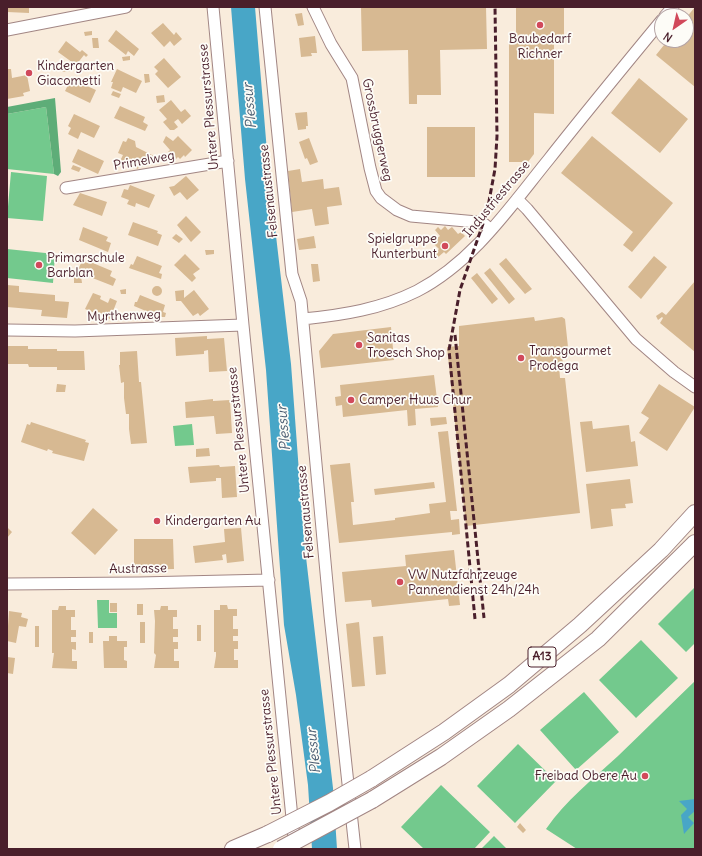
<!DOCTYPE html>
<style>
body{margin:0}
#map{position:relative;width:702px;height:856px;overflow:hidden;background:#f9ecdc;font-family:Delius,sans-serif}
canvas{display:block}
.frame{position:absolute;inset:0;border:8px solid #4a1f2b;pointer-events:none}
.north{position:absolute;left:654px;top:8px;width:40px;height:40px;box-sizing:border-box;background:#fdfcf7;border:1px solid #b5a4a5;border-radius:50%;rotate:214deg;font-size:11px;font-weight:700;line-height:16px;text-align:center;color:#4a1f2b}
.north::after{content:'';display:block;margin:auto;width:14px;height:18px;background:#d1495b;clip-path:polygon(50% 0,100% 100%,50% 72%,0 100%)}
</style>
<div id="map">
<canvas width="702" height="856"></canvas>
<div class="frame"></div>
<div class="north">N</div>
</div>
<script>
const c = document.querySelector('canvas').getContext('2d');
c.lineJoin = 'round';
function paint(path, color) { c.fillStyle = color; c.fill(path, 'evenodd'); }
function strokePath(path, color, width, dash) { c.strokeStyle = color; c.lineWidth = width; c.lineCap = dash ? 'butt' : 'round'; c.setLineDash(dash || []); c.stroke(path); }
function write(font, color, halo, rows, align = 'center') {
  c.font = font + ' Delius,sans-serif'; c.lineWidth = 3.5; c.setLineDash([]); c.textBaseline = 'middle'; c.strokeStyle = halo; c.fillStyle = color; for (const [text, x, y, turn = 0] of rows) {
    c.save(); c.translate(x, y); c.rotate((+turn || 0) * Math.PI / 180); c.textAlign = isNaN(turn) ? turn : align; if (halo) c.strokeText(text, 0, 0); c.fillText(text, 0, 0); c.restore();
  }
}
const green = new Path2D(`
 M46,107L54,174L7,169V114Z
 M11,172L47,176L43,221L7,218Z
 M7,249L55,254L53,283L7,278Z
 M192,424L194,445L175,446L173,426Z
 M695,587V643L686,652L658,624Z
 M97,600H109V613H117V628H98Z
 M641,640L678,678L636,718L599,680Z
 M695,681V849H577L546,829C566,800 592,780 618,756C644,731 669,706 695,681Z
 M584,692L619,732L576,770L540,730Z
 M518,744L556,781L515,823L477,786Z
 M441,785L490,832L474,849H424L401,827Z
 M494,836L507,849H481Z`);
const forest = new Path2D(`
 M55,98L61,172L58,176L54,174L46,107L7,114V107Z`);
const water = new Path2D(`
 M231,7H255L269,176L291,364L304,540L333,788L337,849H312L308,785L296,695L284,625L266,370L245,179Z
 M695,799V811L688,817L694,823L684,834L681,815L687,809L679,801Z`);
const building = new Path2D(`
 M7,7H29V13L7,12Z
 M361,7H486L487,49L440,50L441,95H417V104H409L408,50L362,51Z
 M516,7H564V44H554V114L534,113V154L528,162H509V44H516Z
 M695,7V87L656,55L668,40H686V18Z
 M302,13L304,25L298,26L295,14Z
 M163,23L174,35L176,32L182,39L174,46L170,41L164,47L151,33Z
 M116,30L139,49L134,56L128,51L126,55L108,41Z
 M92,31V35L85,36L84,32Z
 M315,36L317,53H311L312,56L301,57L299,38Z
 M92,38H98L99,48H93Z
 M66,41L80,52L82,50L88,55L86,57L84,55L76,65L58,52Z
 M130,56V60L123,61L122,57Z
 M164,58L181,77L168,88L155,74L158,71L154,67Z
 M70,67L71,71L62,72V68Z
 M7,69H11L12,78L27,75L30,91L23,93L24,96L7,99Z
 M117,69L142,81L136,93L123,87L121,92L111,88L113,82H111Z
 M144,74H149L150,82L145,83Z
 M639,78L688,119L660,153L611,113Z
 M71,79L96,90L90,103L65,91Z
 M113,91L121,94L119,98L111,95Z
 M164,95L165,102L157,103L156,96Z
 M171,100L181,112L185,109L191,116L182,124L178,119L174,122L178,127L174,130H170L163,122L167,119L159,110Z
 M120,106L145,117L143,122L148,125L145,131L114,118Z
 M307,112L308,126H306V129L298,130L295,113Z
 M74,114L100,126L94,138L81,132L78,139L68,134L71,128L68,126Z
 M427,127H475V177H427Z
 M166,136L173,141L178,136L192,150L185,157L184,155L180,159L178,157L175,160L168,152L170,150L163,142Z
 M592,136L673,203L632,252L623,245L633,232L561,173Z
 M128,138L135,141L136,147L154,156L151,162L145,160L143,165L140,163L138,169L120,161L123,155L118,153L123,141L126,142Z
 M309,138L318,162L310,165L307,158L305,159L299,142Z
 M78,149L104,161L98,174L72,162Z
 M73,165L81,168L79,172L71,169Z
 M300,169L302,182L323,179L324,189L339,187L342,205L327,207L329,224L315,226L312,209L292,212L288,171Z
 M186,176L199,190L187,200L180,192L174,196L169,187L174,186Z
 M130,185L155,195L149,208L136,203L135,207L127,204L129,200L121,197L124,189L128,190Z
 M80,193L107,202L102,216L73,205Z
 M186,216L201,232L191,242L177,225Z
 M133,222L158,231L157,233L162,235L158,246L128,235Z
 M445,226L448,230L452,227L458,234L461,232L465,236L446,254L444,252L437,258L434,254L439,249L432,242L440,236L435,230L438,227L441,230Z
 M83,227L108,237L106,241L111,243L108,252L79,240Z
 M176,234L183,239L179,243L172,238Z
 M314,236L316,248L299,250L297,239Z
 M205,250H214V254L206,255Z
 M185,254L200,269L193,274L196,278L192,282L174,265Z
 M137,256L162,266L159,273L162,274L161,279L129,268L131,264L133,265Z
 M654,256L667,267L641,299L628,287Z
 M506,258L532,289L525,294L499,264Z
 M82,261L87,263L88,261L112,271L110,276L116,279L113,286L77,272Z
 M311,264H318L320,281L313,282Z
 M490,268L515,299L509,304L484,273Z
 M477,273L498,299L492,304L471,278Z
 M81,276L82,283H74V277Z
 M695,281V352L660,323L663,318L662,317L658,320L656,316L662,312L666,315Z
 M7,285L19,286V292L55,295V301L69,302L67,318L41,316L42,310L7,307Z
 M152 291a5 5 0 1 1 10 0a5 5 0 1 1-10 0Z
 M126,289V294H121L120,290Z
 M184,290V298L194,290L209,309L200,316L198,313L193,316L181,301H176L175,291Z
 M93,293L101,296L100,299L108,303L110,298L117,301L110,319L85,309Z
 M140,295L165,305L163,312L166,313L165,317H160L134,306L135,302H137Z
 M534,317L535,321L562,317L565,319L568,347L561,348L563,364L559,365L560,378H565L580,513L466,526L447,347L459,346V326Z
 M391,327L394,360L321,368L319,351L333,334Z
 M207,336V339L224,338L227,371L209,372L208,350L204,351V354L176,356L175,338Z
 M7,346H28V349H57V351H84L85,370H57V367H29L28,364H7Z
 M137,351L139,382H141L147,443L131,444L129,429V414H126L124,398V382L121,383L119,365H120V352Z
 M434,375L438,407L415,409L416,425L408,426L407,410L343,417L342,405L336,406L335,397L341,396L340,385Z
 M57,384L66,385L65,392H56Z
 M659,384L695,407L667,451L639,433L649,418L641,413Z
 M213,399V401L230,400L232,433L216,434L214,416L186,418L185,402Z
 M446,417L447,424L431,426L430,418Z
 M592,421L593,429L629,425L631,442L635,441L638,466L586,472L580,422Z
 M31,422L86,440L85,442L89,443L84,461L52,453L53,451L48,449L47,451L21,442L27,424L30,425Z
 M448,431L457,511H450L451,520L459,519L460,534L452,535V532L339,543L330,465L350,463L354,502H351L353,525L395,520V518L430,513L429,504L446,502L438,432Z
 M209,448L210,456L196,457V449Z
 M219,465L220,467L235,466L237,497L222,498L221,478H216V481L190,483L188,467Z
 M630,479L633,503L625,504L626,508L611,509L613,526L591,529L586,484Z
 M434,482L435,488L375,495L374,489Z
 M93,508L118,530L95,555L71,533Z
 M7,527L12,532L7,538Z
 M241,528L244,561L227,563L226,554L222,555L223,560L195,563L193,546L225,542L224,529Z
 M134,539H173L174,569L134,570Z
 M454,550L460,605L449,606L448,599L372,607L371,600L345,602L342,572L406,566L405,555Z
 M110,603H117V612H110Z
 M137,604H143V615H137Z
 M220,605H227L228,609H237V616H233V629H238V636H233V641H238V649H234V660H238V668H214L216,656V652H214V610H220Z
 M59,606H66V610H75V617H71V630H76V637H71V642H76V650L72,649V661H77V669L52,668L54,653H52V610H58Z
 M161,606H168V610H177V617H173V629H178V637H173V642H178V649H174V661H179V668H154L156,655L154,653L155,621L154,610H160Z
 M9,611L22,613L21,617L28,619L26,627L19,626L16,643L7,641Z
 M140,622H145V643H140Z
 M359,622L365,686L352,687L346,624Z
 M197,625H201V641H197Z
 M35,626H39V647H35Z
 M89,632H93V643H89Z
 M109,636H117V641H127V647H124V660L127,661V668H104L103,641H109Z
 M383,636L386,674L376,675L373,637Z
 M7,657L15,658L13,674L7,673Z
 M520,823L526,830L523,833L517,827Z`);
const minor = new Path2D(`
 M213,7L243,325L295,848
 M265,7L292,274L301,301L330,616L355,849
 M313,7L331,44L352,78L370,168L376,191L381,198L397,210L411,216L477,222L484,224L491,230
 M665,16L673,7
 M7,30L126,7
 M66,188L228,161
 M517,199L527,209L636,339L674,372L695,387
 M303,319C343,315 381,309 417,291C473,262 510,207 549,159C586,112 624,66 662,20
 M7,330L75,331L243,325
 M7,584L139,583L269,580`);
const highway = new Path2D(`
 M371,779L444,732L509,685L580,625L661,550L695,513
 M372,800L441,757L509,709L598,639L695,543
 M233,849L268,834`);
const rail = new Path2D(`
 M455,335L484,618
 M475,619L449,350L460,290L487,212L495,169L497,136L495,7`);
const highwayBridge = new Path2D(`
 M268,834L329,803L371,779
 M281,849L372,800`);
const markers = [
 [540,25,4,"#d1495b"],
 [29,73,4,"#d1495b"],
 [445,246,4,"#d1495b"],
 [39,265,4,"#d1495b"],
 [359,345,4,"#d1495b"],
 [521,358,4,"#d1495b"],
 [351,400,4,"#d1495b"],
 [157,521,4,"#d1495b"],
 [400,582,4,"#d1495b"],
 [645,776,4,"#d1495b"]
];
const shields = [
 [542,657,28]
];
const shieldNames = [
 ["A13",542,657]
];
const poiNames = [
 ["Baubedarf",540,39,"center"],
 ["Richner",540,54,"center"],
 ["Kindergarten",37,66],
 ["Giacometti",37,81],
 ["Spielgruppe",437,239,"right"],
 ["Kunterbunt",437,254,"right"],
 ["Primarschule",47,258],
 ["Barblan",47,273],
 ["Sanitas",367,338],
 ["Troesch Shop",367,353],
 ["Transgourmet",529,351],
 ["Prodega",529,366],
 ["Camper Huus Chur",359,400],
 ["Kindergarten Au",165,521],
 ["VW Nutzfahrzeuge",408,575],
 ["Pannendienst 24h/24h",408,590],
 ["Freibad Obere Au",637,776,"right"]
];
const streetNames = [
 ["Untere Plessurstrasse",209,107,-95],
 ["Grossbruggerweg",377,130,78],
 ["Primelweg",144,161,-10],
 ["Felsenaustrasse",269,191,-96],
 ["Industriestrasse",497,199,-50],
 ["Myrthenweg",124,316,-2],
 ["Untere Plessurstrasse",239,430,-96],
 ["Felsenaustrasse",306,512,-95],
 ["Austrasse",138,569,-1],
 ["Untere Plessurstrasse",271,752,-96]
];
const waterNames = [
 ["Plessur",250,106,-95],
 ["Plessur",284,428,-95],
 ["Plessur",314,751,-96]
];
paint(green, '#73c98d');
paint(forest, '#5ead78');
paint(water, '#48a6c7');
paint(building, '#d7b992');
strokePath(minor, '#a28684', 13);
strokePath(highway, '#a28684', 18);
strokePath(minor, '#fff', 11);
strokePath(highway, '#fff', 16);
strokePath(rail, '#4a1f2b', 3, [6, 3]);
strokePath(highwayBridge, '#a28684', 18, []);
strokePath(highwayBridge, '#fff', 16);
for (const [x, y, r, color] of markers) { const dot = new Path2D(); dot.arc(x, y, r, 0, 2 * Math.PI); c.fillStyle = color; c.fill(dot); strokePath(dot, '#fdfcf7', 1.5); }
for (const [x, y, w] of shields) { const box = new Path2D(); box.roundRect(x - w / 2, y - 10, w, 20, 3); c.fillStyle = '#fdfcf7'; c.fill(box); strokePath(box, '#4a1f2b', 1); }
write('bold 12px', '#4a1f2b', null, shieldNames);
write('13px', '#4a1f2b', '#fdfcf7', poiNames, 'left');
write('13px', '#4a1f2b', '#fdfcf7', streetNames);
write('italic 14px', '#495c71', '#fdfcf7', waterNames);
</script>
